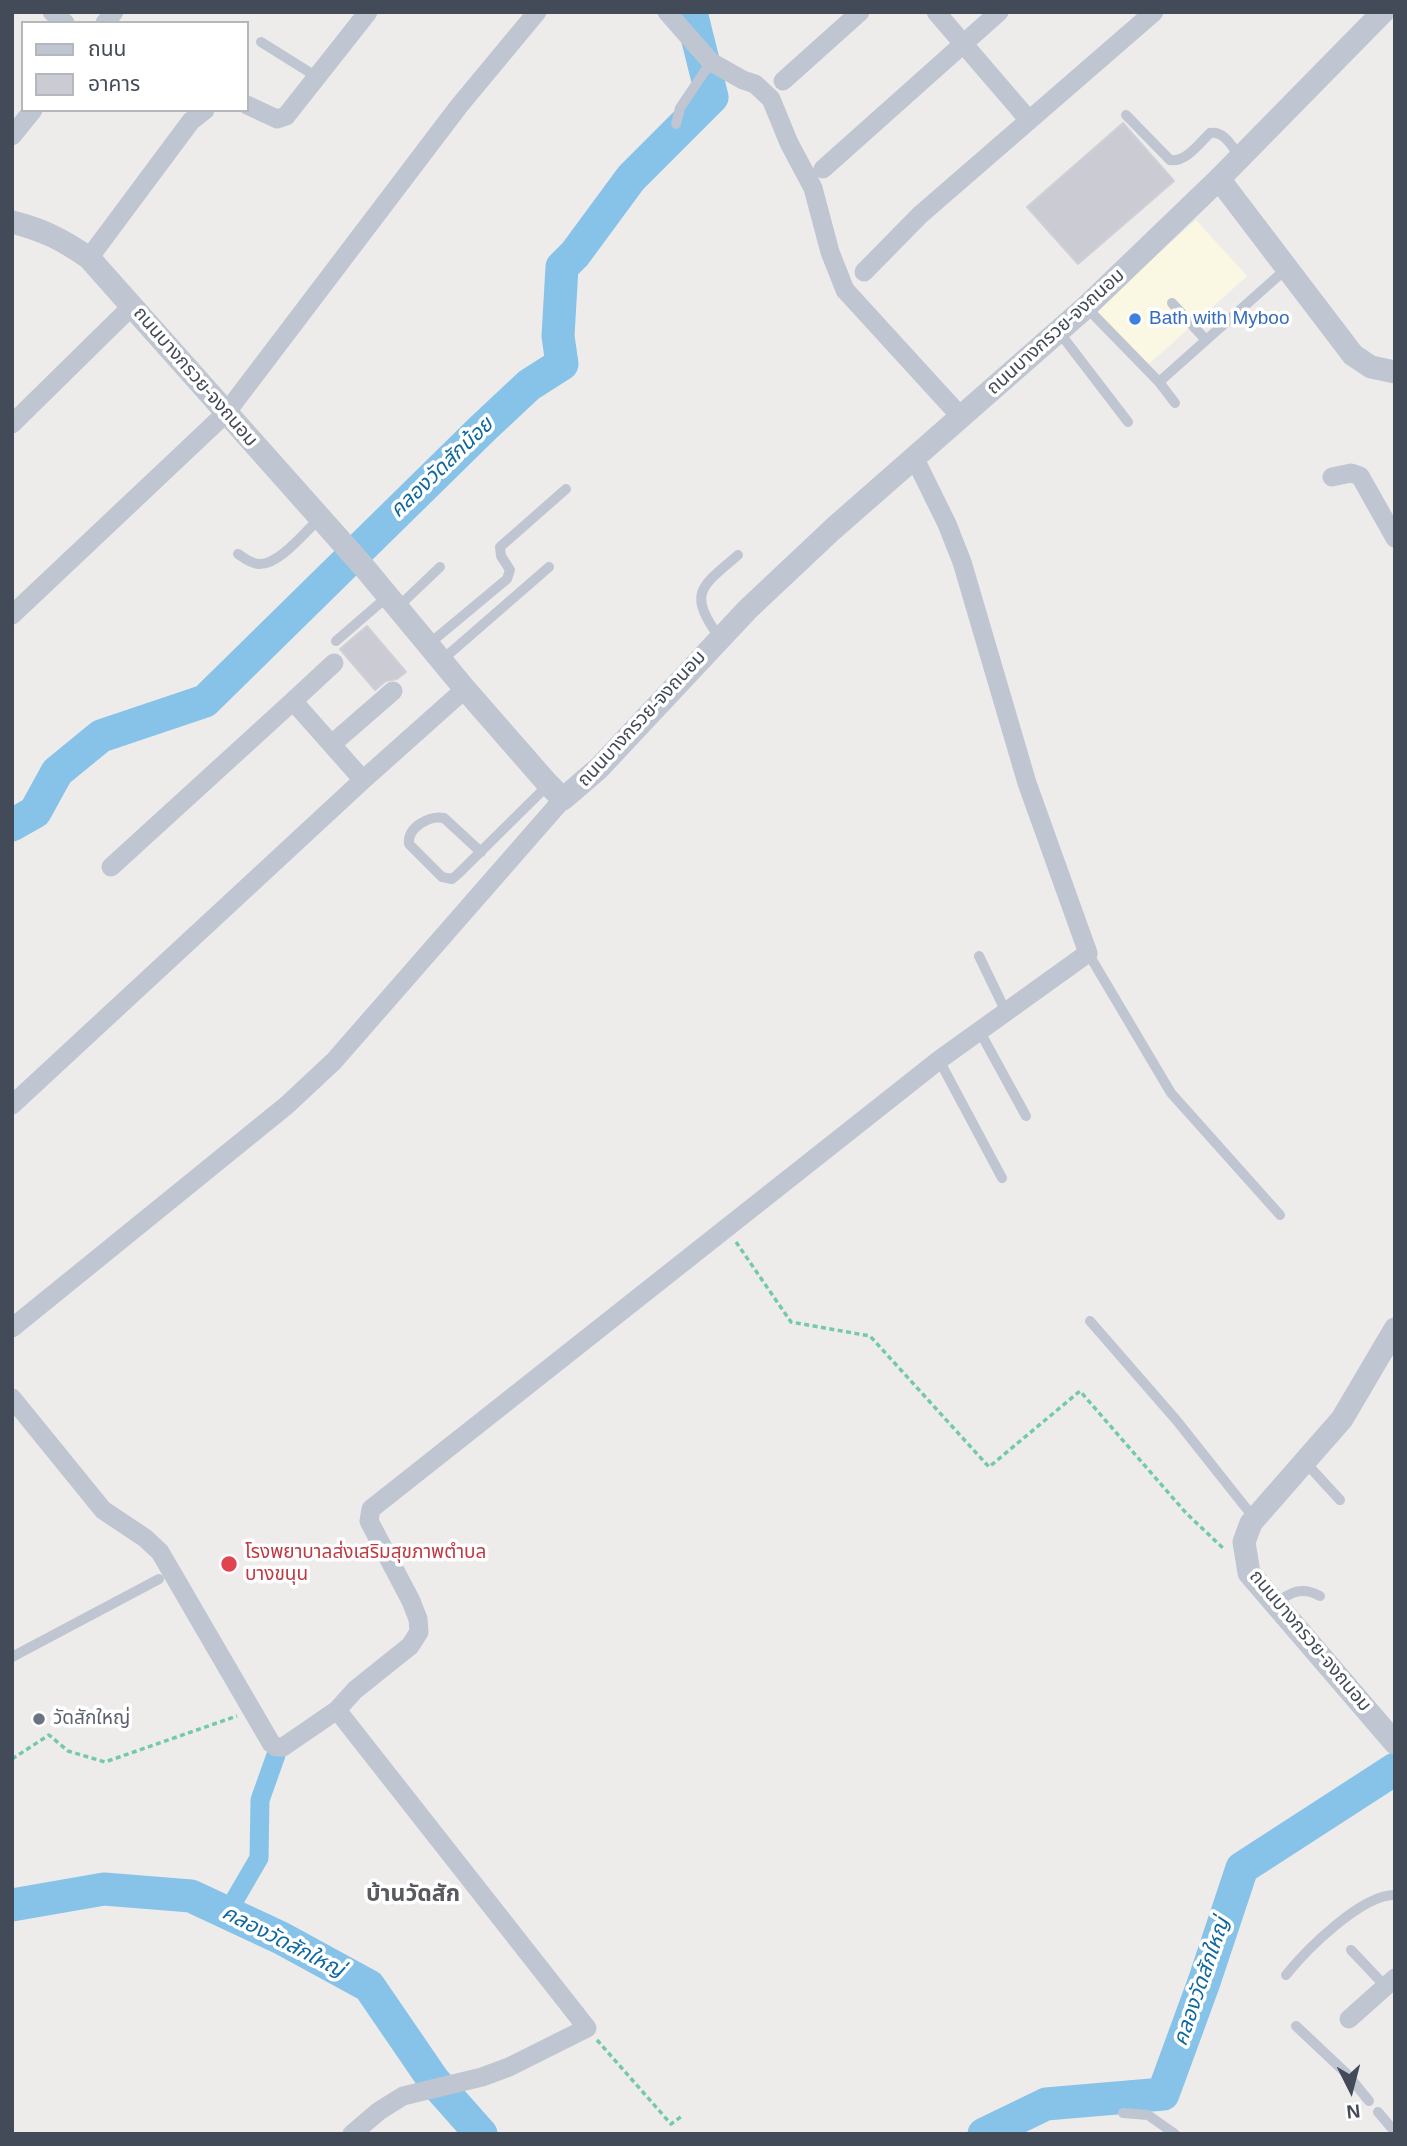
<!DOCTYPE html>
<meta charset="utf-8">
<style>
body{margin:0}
#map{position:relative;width:1407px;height:2146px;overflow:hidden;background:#eeeceb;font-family:Helvetica,"Noto Sans Thai",sans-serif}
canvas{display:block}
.frame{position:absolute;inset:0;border:14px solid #444b58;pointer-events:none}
.legend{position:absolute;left:21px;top:21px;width:228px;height:91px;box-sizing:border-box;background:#fff;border:2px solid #b4b7bc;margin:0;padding:9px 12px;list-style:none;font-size:21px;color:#444b58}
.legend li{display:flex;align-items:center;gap:14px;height:35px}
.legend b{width:35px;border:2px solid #b4b7bc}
.north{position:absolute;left:1316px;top:2055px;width:70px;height:70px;-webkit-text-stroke:5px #fff;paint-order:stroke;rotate:174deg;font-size:19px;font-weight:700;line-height:28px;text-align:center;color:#444b58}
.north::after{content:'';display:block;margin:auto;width:24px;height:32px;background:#444b58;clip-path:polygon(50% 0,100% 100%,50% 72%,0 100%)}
</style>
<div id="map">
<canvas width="1407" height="2146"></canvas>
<div class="frame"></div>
<ul class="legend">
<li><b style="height:9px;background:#bfc5d1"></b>ถนน</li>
<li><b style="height:19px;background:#cbccd3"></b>อาคาร</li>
</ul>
<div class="north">N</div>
</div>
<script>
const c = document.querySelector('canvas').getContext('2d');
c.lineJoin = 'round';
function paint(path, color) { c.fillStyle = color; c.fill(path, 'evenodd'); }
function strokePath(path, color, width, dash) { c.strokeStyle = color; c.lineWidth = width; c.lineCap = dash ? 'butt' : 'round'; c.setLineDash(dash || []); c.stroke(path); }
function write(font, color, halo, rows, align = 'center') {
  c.font = font + ' Helvetica,"Noto Sans Thai",sans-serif'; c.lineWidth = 7; c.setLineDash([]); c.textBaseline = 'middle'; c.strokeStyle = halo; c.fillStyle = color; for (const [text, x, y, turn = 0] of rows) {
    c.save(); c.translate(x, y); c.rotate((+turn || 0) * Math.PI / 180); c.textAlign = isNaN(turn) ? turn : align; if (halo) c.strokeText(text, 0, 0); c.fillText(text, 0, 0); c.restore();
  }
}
const commercial = new Path2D(`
 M1196,220L1247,276L1149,364L1095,310Z`);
const canal = new Path2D(`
 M227,1913L259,1858L260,1800L276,1755`);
const river = new Path2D(`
 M12,825L35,812L57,772L101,736L205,701L482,429L529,385L562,364L558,336L562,267L575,254L631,178L712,97L691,12
 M12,1905L104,1889L191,1896L281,1938L369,1986L434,2081L481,2134
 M984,2134L1046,2104L1163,2094L1204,1982L1242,1868L1395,1769`);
const building = new Path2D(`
 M1123,123L1174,181L1078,264L1027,207Z
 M367,626L406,672L397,679L386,681L375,690L340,649Z`);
const path = new Path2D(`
 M736,1242L791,1322L870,1336L989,1467L1080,1391L1186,1513L1225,1550
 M12,1759L49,1735L68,1751L105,1762L237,1716
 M597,2040L671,2124L682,2116`);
const service = new Path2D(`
 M261,42L317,77
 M1126,115L1170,160C1185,163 1200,143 1210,133C1224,130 1232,147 1240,157
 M676,124L680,108L711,62
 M1172,303L1206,340
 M1086,307L1159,382
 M1059,332L1128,422
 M1175,403L1159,382L1286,269
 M238,554C244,558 250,563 258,564C278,566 305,532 319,519
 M398,607L440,567
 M719,637C687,592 701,587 738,555
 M336,641L387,597
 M429,644L507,579L510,570L501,556L500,547L566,489
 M442,660L549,567
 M481,852L444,818C430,815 407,827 409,844L442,877L452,879L458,874L548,785
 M1088,953L1171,1093L1280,1215
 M979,956L1006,1012
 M980,1032L1026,1116
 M939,1060L1002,1178
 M1090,1321L1177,1421L1254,1518
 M1305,1462L1340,1500
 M1276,1603C1291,1592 1302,1586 1320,1596
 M12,1657L159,1579
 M1351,1950L1386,1987
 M1286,1975C1306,1950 1362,1894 1395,1895
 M1296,2026L1347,2074L1369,2101
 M1378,2112L1395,2132
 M1123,2113L1148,2115L1175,2134`);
const minor = new Path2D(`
 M52,12L65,23
 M667,12L711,62L743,80L755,84L771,99L789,143L813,188L830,252L845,290L962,418
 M936,12L1028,119
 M105,23L114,12
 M783,81L860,12
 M247,105L277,119L286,116L368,12
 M12,136L33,110
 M823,169L999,12
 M89,258L191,121L205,110
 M864,272L920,215L1154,12
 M12,424L132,306
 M1332,477L1351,473L1360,476L1395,538
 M12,615L226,413L459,106L537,12
 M293,701L334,663
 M332,744L393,691
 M111,867L293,701L363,780
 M12,1105L363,780L465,689
 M12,1328L287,1105L334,1061L563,799
 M12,1398L103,1510L145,1538L160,1552L271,1743L276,1747H283L337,1710L587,2028L509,2067L482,2077L403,2096L379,2111L352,2134
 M337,1710L355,1690L410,1646L419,1632L418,1619L411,1601L369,1521L371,1509L939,1060L1088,953L1027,783L962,562L947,524L915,459
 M1349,2019L1395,1978`);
const tertiary = new Path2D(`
 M1219,179L1353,355L1371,367L1395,372
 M12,222C44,230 63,240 89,258L363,566L465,689L548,784L563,799L599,768L748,609L833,529L1086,307L1219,179L1383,12
 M1395,1329L1342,1419L1251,1523L1244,1542L1249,1573L1395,1743`);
const markers = [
 [1135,319,7,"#3f7fe0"],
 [229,1564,9,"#e0444e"],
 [39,1719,7,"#6b7280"]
];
const shopNames = [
 ["Bath with Myboo",1149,319]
];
const streetNames = [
 ["ถนนบางกรวย-จงถนอม",1056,332,-42],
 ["ถนนบางกรวย-จงถนอม",195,377,49],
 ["ถนนบางกรวย-จงถนอม",642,719,-47],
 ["ถนนบางกรวย-จงถนอม",1310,1641,50]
];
const healthNames = [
 ["โรงพยาบาลส่งเสริมสุขภาพตำบล",245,1553],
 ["บางขนุน",245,1575]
];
const worshipNames = [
 ["วัดสักใหญ่",53,1719]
];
const waterNames = [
 ["คลองวัดสักน้อย",442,468,-44],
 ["คลองวัดสักใหญ่",283,1942,27],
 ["คลองวัดสักใหญ่",1202,1982,-71]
];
const quarterNames = [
 ["บ้านวัดสัก",413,1895]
];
paint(commercial, '#faf8e3');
strokePath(canal, '#87c3e8', 19);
strokePath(river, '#87c3e8', 33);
paint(building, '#cbccd3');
strokePath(building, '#cfd0d7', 2);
strokePath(path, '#73c9ad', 3.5, [5, 3.5]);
strokePath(service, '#bfc5d1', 10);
strokePath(minor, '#bfc5d1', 19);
strokePath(tertiary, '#bfc5d1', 23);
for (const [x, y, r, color] of markers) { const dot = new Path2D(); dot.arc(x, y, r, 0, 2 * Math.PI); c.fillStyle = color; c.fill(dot); strokePath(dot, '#fff', 2.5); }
write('19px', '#366cbe', '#fff', shopNames, 'left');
write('19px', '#444b58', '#fff', streetNames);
write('19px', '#be3a42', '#fff', healthNames, 'left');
write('19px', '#5b616d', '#fff', worshipNames, 'left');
write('italic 21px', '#10689f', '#fff', waterNames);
write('bold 23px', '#585a60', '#fff', quarterNames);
</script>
